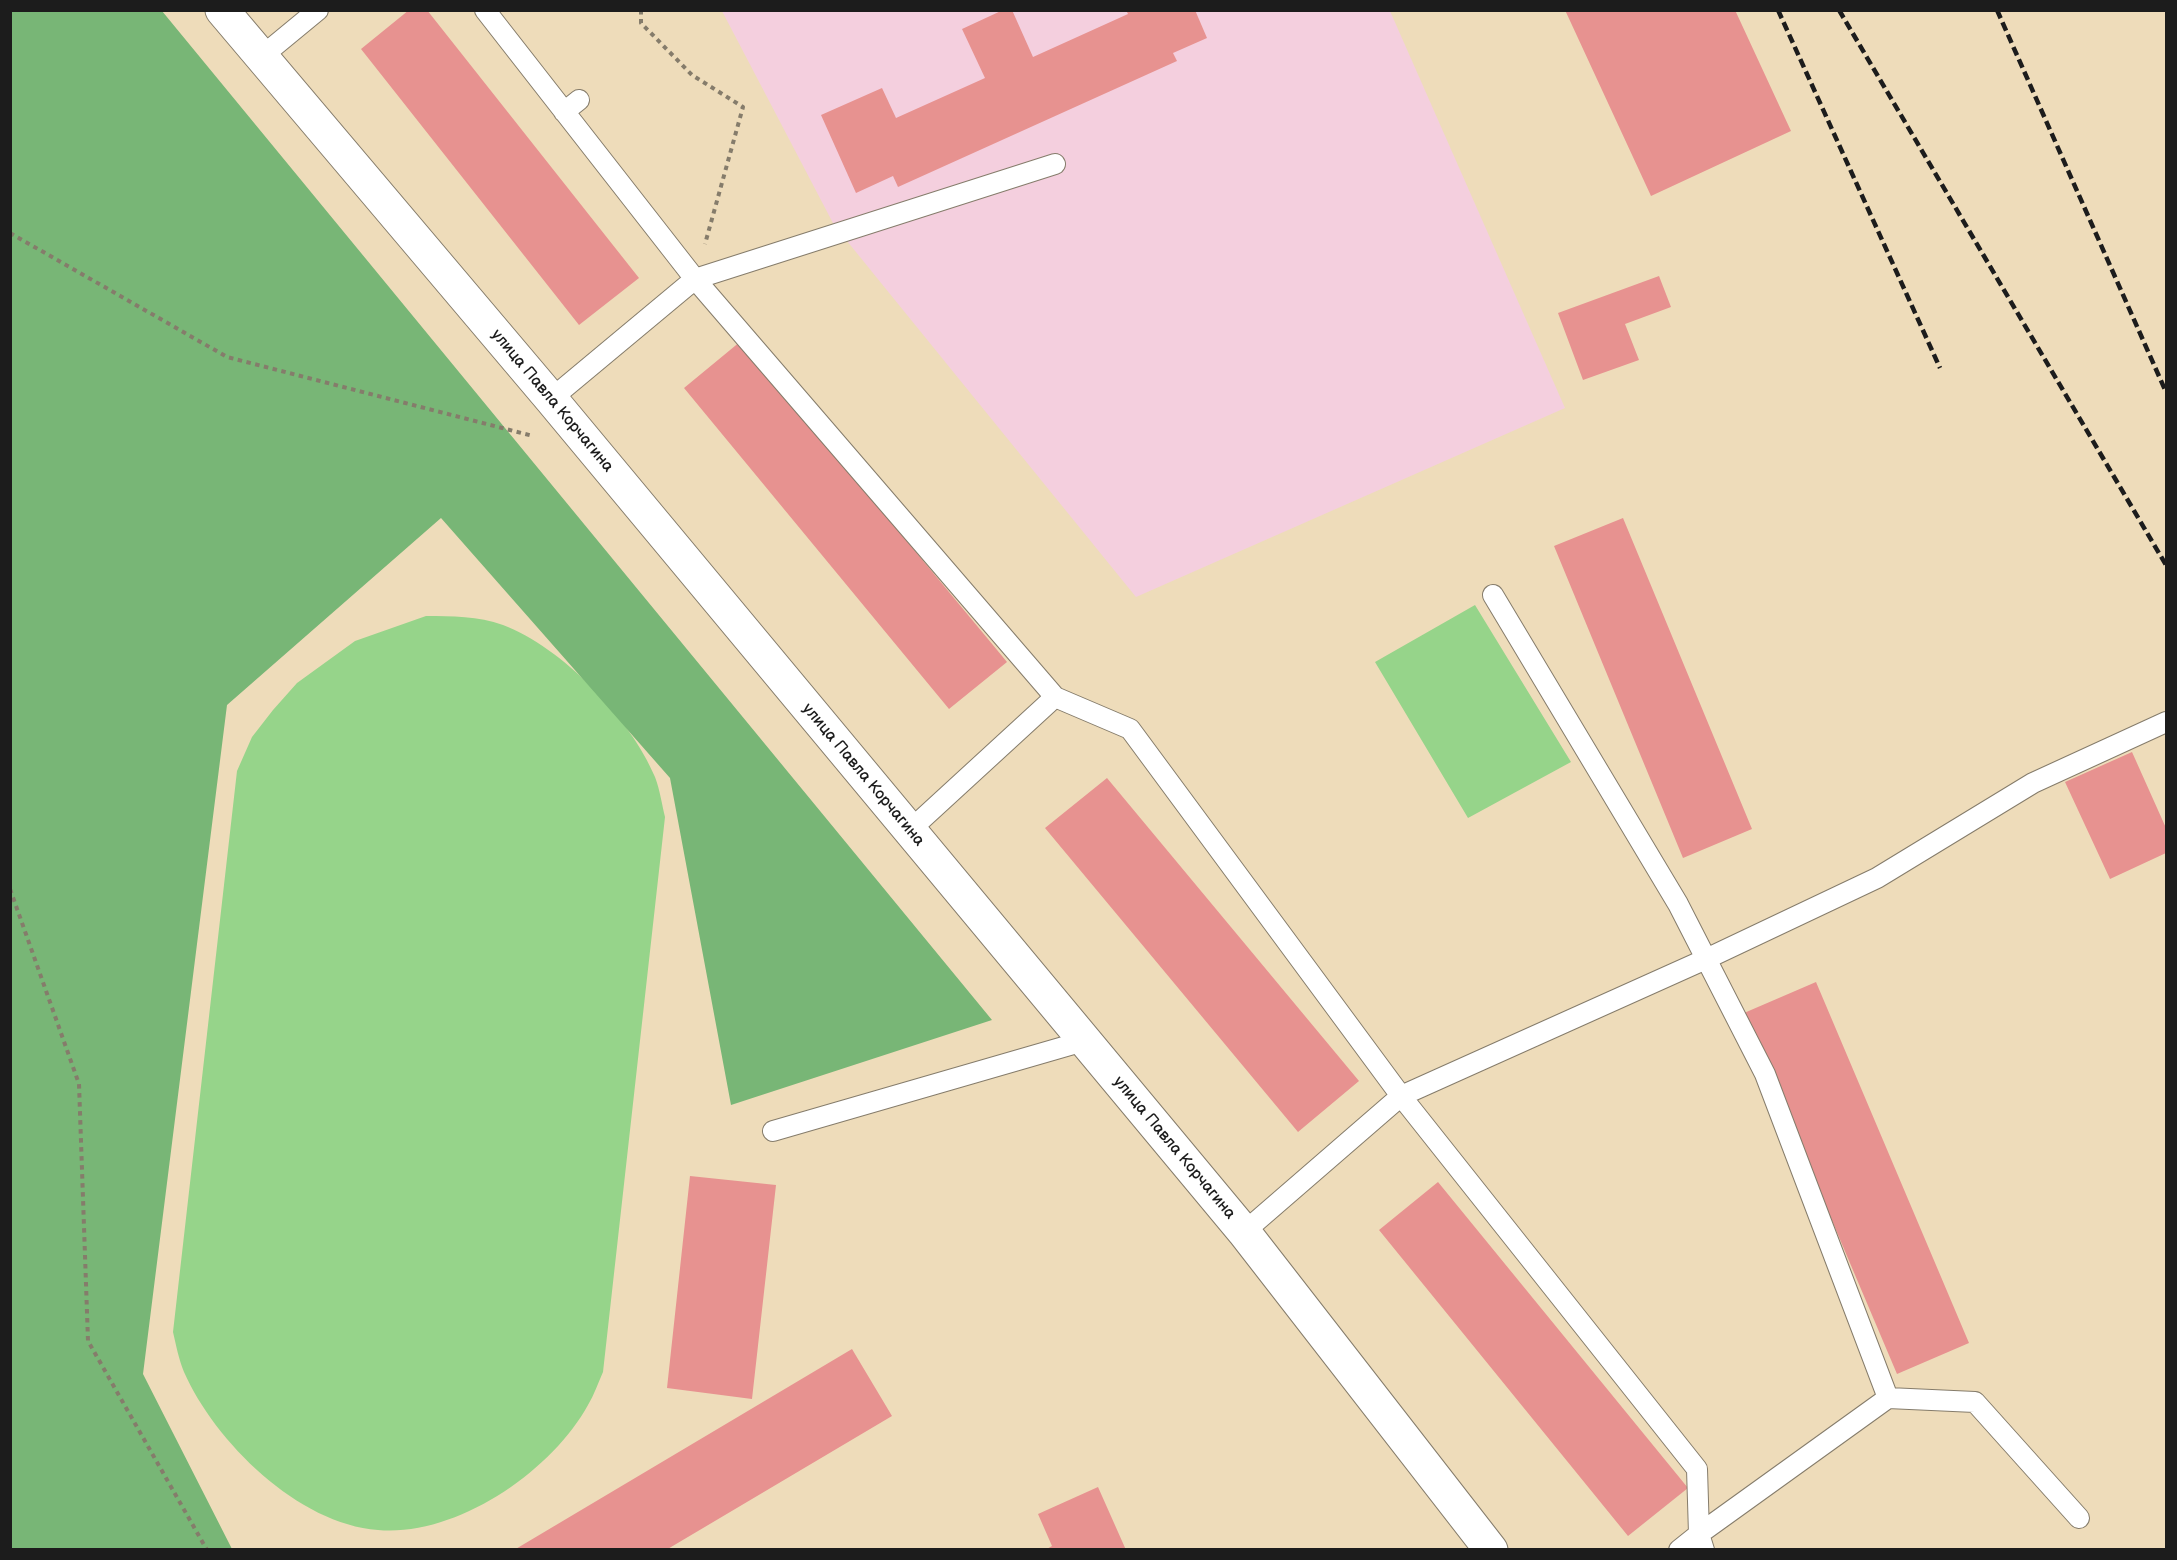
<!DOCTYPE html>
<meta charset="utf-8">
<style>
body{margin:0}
#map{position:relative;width:2177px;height:1560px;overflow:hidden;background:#eedcba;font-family:"Balsamiq Sans",sans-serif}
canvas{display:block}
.frame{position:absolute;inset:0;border:12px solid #1c1c1c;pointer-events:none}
</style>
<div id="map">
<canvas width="2177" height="1560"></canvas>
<div class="frame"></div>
</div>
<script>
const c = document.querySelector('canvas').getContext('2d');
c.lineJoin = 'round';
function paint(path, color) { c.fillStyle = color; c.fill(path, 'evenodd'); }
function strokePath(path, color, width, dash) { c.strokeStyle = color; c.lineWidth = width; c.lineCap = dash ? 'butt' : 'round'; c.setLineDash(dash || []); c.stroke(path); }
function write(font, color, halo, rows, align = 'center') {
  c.font = font + ' "Balsamiq Sans",sans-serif'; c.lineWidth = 5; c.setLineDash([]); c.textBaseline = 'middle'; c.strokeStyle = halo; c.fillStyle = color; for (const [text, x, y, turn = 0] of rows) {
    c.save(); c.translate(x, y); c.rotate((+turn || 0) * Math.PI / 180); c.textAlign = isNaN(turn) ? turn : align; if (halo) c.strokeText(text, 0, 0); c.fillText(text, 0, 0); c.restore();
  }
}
const built = new Path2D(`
 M722,11H1390L1565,408L1136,597L834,225Z`);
const green = new Path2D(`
 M1475,605L1571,762L1468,818L1375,662Z
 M426,616C452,616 478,616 503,625C562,647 631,719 655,777C660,790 662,805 665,817L603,1372C598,1383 594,1395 588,1405C551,1472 456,1537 378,1530C298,1524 215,1442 184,1372C179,1360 176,1345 173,1332L237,771L252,737L273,710L297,683L355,641Z`);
const forest = new Path2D(`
 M11,10L162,11L992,1020L731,1105L670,778L441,518L227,705L143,1374L232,1549H11Z`);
const building = new Path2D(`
 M409,10H427L639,278L579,325L361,49Z
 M1003,10H1012L1033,57L1128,14L1126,10H1195L1207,38L1173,53L1177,61L898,187L893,176L856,193L821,115L882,88L896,118L985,78L962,29Z
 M1565,10H1735L1791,131L1651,196Z
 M1659,276L1671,307L1625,324L1639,360L1583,380L1558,313Z
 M741,341L1007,662L949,709L684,388Z
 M1623,518L1752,829L1683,858L1554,546Z
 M2132,752L2166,828V853L2110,879L2065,782Z
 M1107,778L1359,1081L1298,1132L1045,828Z
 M1816,982L1969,1343L1897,1374L1744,1013Z
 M690,1176L776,1185L752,1399L667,1388Z
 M1438,1182L1688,1488L1628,1536L1379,1230Z
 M852,1349L892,1416L666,1550H514Z
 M1098,1487L1126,1550H1045L1052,1546L1038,1514Z`);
const path = new Path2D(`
 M641,10V23L692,75L743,107L705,244
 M10,233L227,357L533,436
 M10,889L79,1084L88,1341L207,1550`);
const lane = new Path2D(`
 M485,10L695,279L551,399
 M261,57L318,10
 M564,112L579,100
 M1493,595L1678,904L1765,1074L1888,1398L1699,1534L1704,1550
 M1055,697L1130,729L1401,1096L1244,1232
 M909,831L1055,697L695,279L1055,164
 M773,1131L1084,1041
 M1888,1398L1975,1402L2079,1518
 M1679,1550L1699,1534L1697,1469L1401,1096L1706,959L1877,878L2033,783L2166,722`);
const secondary = new Path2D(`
 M222,10L551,399L1244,1232L1491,1550`);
const rail = new Path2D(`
 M1778,10L1940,368
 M1839,10L2166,565
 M1997,10L2166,392`);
const streetNames = [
 ["улица Павла Корчагина",552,401,50],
 ["улица Павла Корчагина",863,775,50],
 ["улица Павла Корчагина",1174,1148,50]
];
paint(built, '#f4cfde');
paint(green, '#96d48a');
paint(forest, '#78b676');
paint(building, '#e79290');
strokePath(lane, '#857c6b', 22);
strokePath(secondary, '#857c6b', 35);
strokePath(path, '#857c6b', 4, [4.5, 4.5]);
strokePath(lane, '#fff', 20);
strokePath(secondary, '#fff', 33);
strokePath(rail, '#1c1c1c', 4.5, [9, 4.5]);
write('16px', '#1c1c1c', '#fff', streetNames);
</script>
